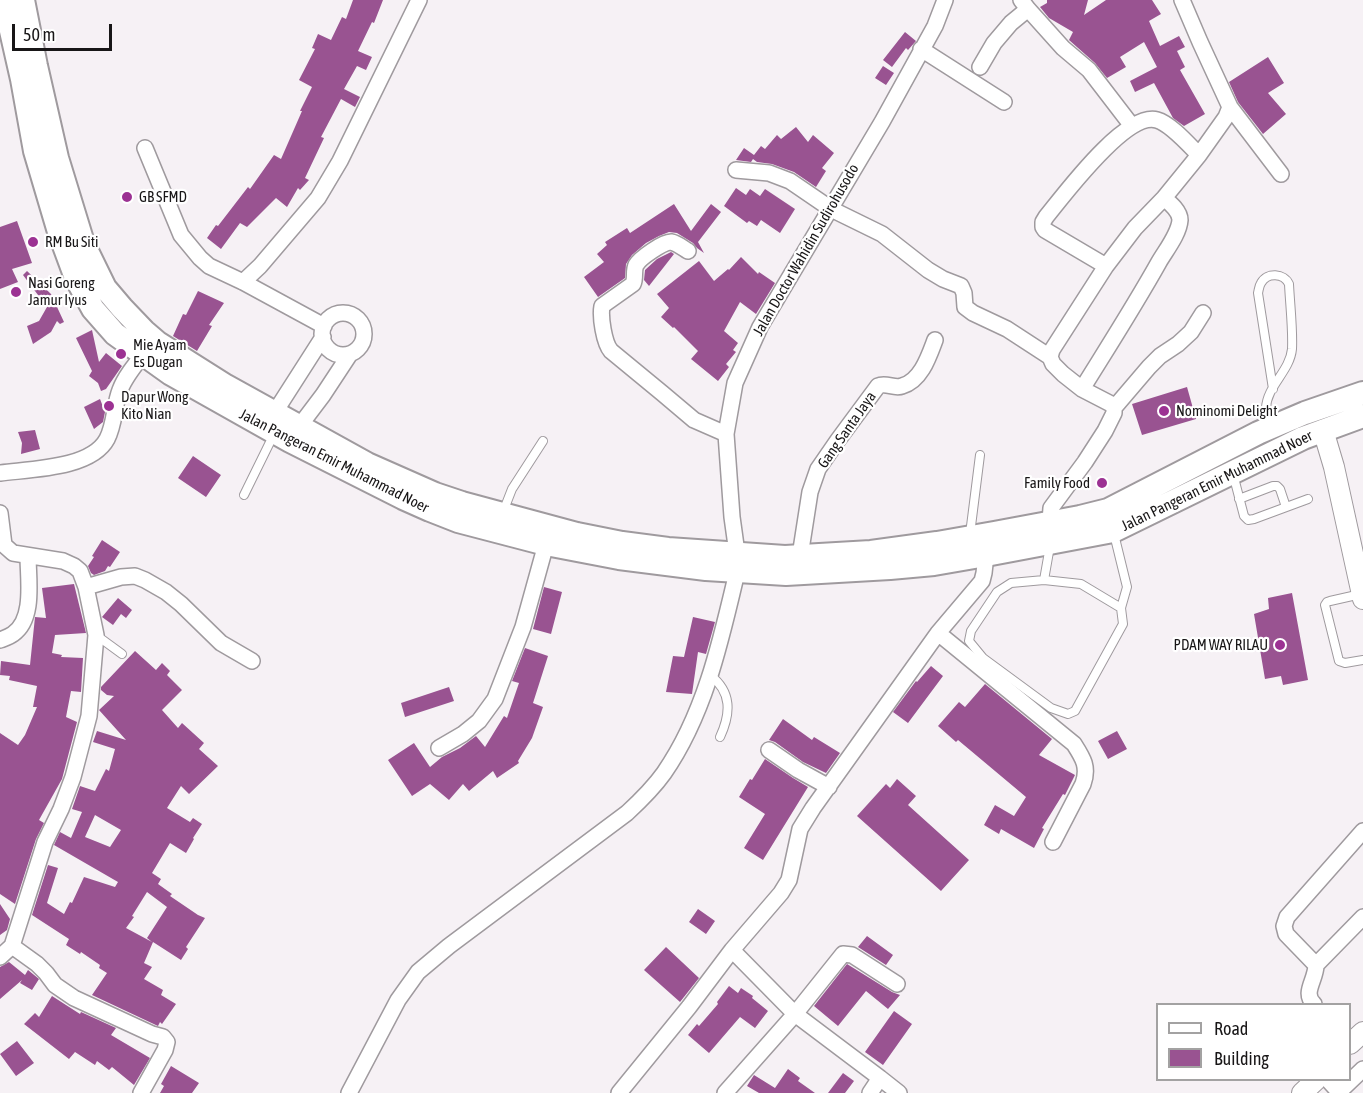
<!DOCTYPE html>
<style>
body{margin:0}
#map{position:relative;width:1363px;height:1093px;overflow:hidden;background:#f6f1f5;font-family:"Asap Condensed",sans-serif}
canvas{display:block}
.legend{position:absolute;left:1156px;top:1003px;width:195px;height:78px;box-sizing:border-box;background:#fff;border:2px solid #a3a2a2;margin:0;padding:8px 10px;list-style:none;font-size:18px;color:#181617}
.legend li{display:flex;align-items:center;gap:12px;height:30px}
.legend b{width:30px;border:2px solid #a3a2a2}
.scale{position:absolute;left:12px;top:24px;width:100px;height:27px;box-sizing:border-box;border:3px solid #181617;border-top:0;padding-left:8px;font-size:18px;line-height:21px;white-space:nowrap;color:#181617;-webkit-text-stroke:4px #fff;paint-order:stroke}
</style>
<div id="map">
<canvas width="1363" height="1093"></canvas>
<ul class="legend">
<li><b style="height:8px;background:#fff"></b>Road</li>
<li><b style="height:16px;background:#995391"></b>Building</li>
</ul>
<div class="scale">50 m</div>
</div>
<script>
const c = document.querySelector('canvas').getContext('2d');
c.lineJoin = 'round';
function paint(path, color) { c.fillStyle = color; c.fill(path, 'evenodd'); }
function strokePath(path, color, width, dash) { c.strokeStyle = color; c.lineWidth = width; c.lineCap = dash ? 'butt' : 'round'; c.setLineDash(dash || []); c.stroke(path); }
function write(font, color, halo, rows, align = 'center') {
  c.font = font + ' "Asap Condensed",sans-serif'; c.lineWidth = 4.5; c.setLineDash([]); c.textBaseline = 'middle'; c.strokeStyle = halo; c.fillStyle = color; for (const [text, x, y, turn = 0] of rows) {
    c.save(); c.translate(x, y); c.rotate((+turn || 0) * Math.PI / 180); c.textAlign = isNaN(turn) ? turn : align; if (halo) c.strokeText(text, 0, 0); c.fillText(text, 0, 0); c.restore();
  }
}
const building = new Path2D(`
 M353,0H383L374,23L372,22L358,51L372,57L366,70L357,66L344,89L360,97L355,107L341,99L321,137L324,138L305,178L309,180L300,190L298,188L287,207L276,198L247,227L240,223L221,249L207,238L216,225L218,226L248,187L250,189L274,155L281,159L302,111H300L312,87L299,80L315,49L312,48L318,34L331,40L342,17L346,19Z
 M1047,0H1088L1084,15L1106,0H1152L1161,14L1149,21L1160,46L1179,36L1185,47L1177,51L1185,67L1180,70L1205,114L1184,126L1173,118L1154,83L1135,92L1130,81L1157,67L1144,42L1120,57L1126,67L1107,78L1095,63L1069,40L1073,32L1049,18L1040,7L1047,3Z
 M905,32L916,41L908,50L906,48L892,67L883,60Z
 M1268,57L1284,83L1268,93L1286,114L1263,134L1238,102L1229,82Z
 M883,66L894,73L886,85L875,78Z
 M796,127L808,142L813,135L834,153L822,168L826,171L816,187L794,172L772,164L757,162L753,159L751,162L736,160L744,148L754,155L761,146L765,149L777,135L781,139Z
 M736,188L746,195L750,189L760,196L765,189L795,209L780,233L761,220L757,226L749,221L747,223L724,206Z
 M674,204L691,231L711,204L721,212L698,242L704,253L697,248L693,243L677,233L669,232L659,236L646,243L632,255L626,264L625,278L598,297L584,277L604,262L597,254L607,245L605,242L627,228L630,233Z
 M17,221L32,263L12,269L18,282L0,289V227Z
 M671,252L674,254L649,286L644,280L645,270L657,259Z
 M741,257L758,274L759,272L775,283L756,314L740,302L724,331L738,343L733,350L736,352L726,364L729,367L718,381L691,359L698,351L674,327L673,328L661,317L669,308L657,294L699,261L714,281L728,269L729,270Z
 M27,271L51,294L64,322L60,324L57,321L51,332L33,344L27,326L39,321L47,307L23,275Z
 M198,291L224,303L209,325L212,326L197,351L173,336L183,314L186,315Z
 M92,330L99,362L106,353L122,366L106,389L101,391L98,383L89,376L92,371L76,338Z
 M1187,387L1196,419L1142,435L1132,404Z
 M100,399L105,412L103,422L94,429L84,407Z
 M35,430L40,449L21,454L22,443L18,432Z
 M193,456L221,475L206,497L178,478Z
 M102,540L120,552L110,567L108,566L105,571L94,575L91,573L88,566L94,557L92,556Z
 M74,584L86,633L55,635L52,653L62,655L61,657L83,658L81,692L71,691L66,717L77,722L62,779L39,820L44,823L36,839L15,904L0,894V733L18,745L25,735L37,707H33L37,686L9,680L10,676L0,675L1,661L30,665L35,617L46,618L42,588Z
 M544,587L562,592L551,634L533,629Z
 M1292,593L1308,680L1283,685L1281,676L1265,679L1254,614L1269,609L1268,598Z
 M118,598L132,610L126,618L121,614L113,625L102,617Z
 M693,617L715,622L706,654L698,652L692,694L666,692L673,656L684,657Z
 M525,648L548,656L533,703L543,707L532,738L518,761L519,763L497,778L493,771L469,791L463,784L449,800L430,784L412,796L388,760L414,743L430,767L442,757L460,748L476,736L485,747L504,716L507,718L519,683L512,681Z
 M135,651L156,670L162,663L170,671L167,675L182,690L162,710L178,728L182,723L204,743L199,749L218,766L189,794L181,786L167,808L190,822L193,818L202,824L193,838L194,839L186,853L170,843L152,873L161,879L158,884L172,894L170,896L198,915L205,918L186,947L188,949L181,960L153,942L144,963L152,967L144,979L163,990L161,995L176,1004L162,1024L160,1022L158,1026L92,995L107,973L99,968L100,965L81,952L80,954L66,945L69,939L32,915L48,865L58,868L47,903L64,914L70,902L72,903L84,877L115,887L118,882L54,845L60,832L71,838L82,812L72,809L80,786L95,791L106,769L109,771L115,749L93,742L97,731L126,740L99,710L114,696L107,695L101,690V687ZM95,815L121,830L110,847L85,837ZM147,892L167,907L147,938L152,942L126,928L134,917L132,916Z
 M931,666L943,676L908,723L893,712L916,681L917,682Z
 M985,684L1052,739L1039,755L1075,775L1065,795L1063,794L1042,828L1044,829L1034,848L1001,829L999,834L984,825L995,805L1014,816L1026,797L958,740L956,742L938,726L959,702L965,707Z
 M449,687L454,701L405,717L401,703Z
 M783,719L812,740L814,737L840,753L826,773L803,762L775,742L769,740Z
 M1117,731L1127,749L1108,759L1098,741Z
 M765,759L793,778L808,787L763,860L744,848L765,814L739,797L750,779L752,780Z
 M897,779L916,796L908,805L969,860L941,891L857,816L886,784L890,788Z
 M0,904L10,919L7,930L0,935Z
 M698,909L715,921L706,934L689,922Z
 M867,936L893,955L886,965L858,947Z
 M666,947L699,978L680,1002L644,970Z
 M9,962L25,975L28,970L39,979L32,990L20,983L22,980L0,999V967Z
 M847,964L892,992L900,995L888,1009L866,991L838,1026L814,1006Z
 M729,986L738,993L741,988L753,996L752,998L768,1011L755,1028L740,1017L709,1053L688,1035L697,1024L699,1026L718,1004L717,1002Z
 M52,996L80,1014L81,1012L116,1028L111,1035L150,1058L134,1085L112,1067L109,1070L97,1061L95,1065L75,1052L69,1059L24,1024L35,1013L39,1017Z
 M894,1011L912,1024L883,1065L865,1052Z
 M17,1041L34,1063L16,1076L0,1054Z
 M171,1066L199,1083L192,1093H160L164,1086L161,1084Z
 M788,1069L800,1078L798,1081L815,1093H759L747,1086L754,1075L775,1088Z
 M843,1073L854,1081L845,1093H828Z`);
const service = new Path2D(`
 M1271,426C1268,420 1266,414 1266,408C1267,386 1290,371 1292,349C1293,329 1290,305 1289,284C1284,273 1267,272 1261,283C1259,286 1259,289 1258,293L1273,389
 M1233,474L1244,516L1248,520L1254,519L1308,499
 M244,495L274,434
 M1239,499L1273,486H1277L1280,489L1286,507
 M503,512L512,489L543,441
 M970,534L980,455
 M1114,534L1127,587L1121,608
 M1044,580L1081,584L1121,608L1123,624L1075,711L1068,714L1051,708L983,658L969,641L971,631L997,592L1011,583Z
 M1044,580L1050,546
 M1361,594L1330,601L1327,602L1325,605L1339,661L1345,663L1363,660
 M96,635L122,654
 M710,675C732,692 731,713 720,737`);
const minor = new Path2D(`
 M1028,9L1063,48L1089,70L1132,126
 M921,49L1004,102
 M980,67L994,43L1011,23L1028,9L1021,0
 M1230,107L1281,174
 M145,148L181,235L200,258L209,266L243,282L324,326
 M736,170L769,173L790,181L831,209L882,234L928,270L943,279L961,286L964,293L965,307L973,313L1007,329L1050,357
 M688,251C683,248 677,243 671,242C663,242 640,258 636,265C633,271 636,278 633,284L602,306C600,317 604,343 611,351L662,393L694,420L726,434
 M1106,266L1045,230L1043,227V222L1046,217C1064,195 1126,111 1157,120C1171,124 1189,145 1199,155
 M243,282L260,266L318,198L340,161L419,0
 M322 334a21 21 0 1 1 42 0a21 21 0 1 1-42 0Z
 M1082,389C1108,347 1135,305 1159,262C1166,250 1179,234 1180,220C1180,211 1170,203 1164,198
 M1114,408L1149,367L1160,356L1178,344L1191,332L1203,313
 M275,412L323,337
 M295,432L323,395L350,354
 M0,473C30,469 91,469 107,439C115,424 114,405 120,390C125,377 134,366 143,355
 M0,513L4,545L13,553L63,561L74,566L80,571L86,587L96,635L89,716L73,777L61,809L45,842L12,946L0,957
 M1050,522L1051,508L1085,462L1105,431L1114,413V408L1111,404L1082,389L1063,374L1053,364L1050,357L1052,350L1106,266L1135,228L1164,198L1199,155L1226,117L1230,107L1200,42L1182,0
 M737,553L732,517L726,434L735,383L760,327L882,122L935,26L945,0
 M800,556L810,492L818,469L838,440L878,386C886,382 894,389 902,386C921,381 929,356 935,340
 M86,587L121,577L135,576L145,580L166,592L181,604L221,643L252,661
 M938,633L1074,744C1083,758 1089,767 1083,784L1053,842
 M0,640C5,638 9,637 13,634C35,619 28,579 28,556
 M439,748L463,734L479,721L495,699L523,627L546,544
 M769,750L798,770L829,787
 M12,946L37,964L46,973L55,985L74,998L152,1034L163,1037L167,1042L165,1050L141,1093
 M732,950L795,1014L880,1078L870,1093
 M1316,965L1363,917
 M1314,1004C1302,993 1316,980 1316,965L1286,934L1284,926L1287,917L1363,831
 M880,1078L899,1093
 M1328,1080L1340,1093
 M1339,1092L1363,1069
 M349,1093L398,1000L418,972L449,946L627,813C640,801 654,787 664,773C705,714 721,640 737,572
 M619,1093L689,1007L732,950L781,893L789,880L800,829L813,808L938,633L982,581L984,573L986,555
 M725,1093L795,1014L843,954L852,955L897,984`);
const tertiary = new Path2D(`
 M1323,430L1334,467L1363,599
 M1350,1044L1363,1032
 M1302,1093L1316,1080`);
const secondary = new Path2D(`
 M4,0L22,79L35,151L59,232L76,278L93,309L115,334L171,374L290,441L403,498L430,510L458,521L546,544L619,558L706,569L786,574L890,568L934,564L986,555L1113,531L1303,438L1363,416
 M23,0L36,66L57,158L83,243L105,288L122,308L144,331L158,343L226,386L367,464L435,494L462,503L577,534L622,543L668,549L785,557L871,552L937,543L994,533L1080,517L1108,510L1258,433L1305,413L1363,393`);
const markers = [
 [127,197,6,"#9c3293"],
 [33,242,6,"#9c3293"],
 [16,292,6,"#9c3293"],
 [121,354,6,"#9c3293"],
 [109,406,6,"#9c3293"],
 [1164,411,6,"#9c3293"],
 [1102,483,6,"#9c3293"],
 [1280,645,6,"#9c3293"]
];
const poiNames = [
 ["GB SFMD",139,197],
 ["RM Bu Siti",45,242],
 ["Nasi Goreng",28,283],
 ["Jamur Iyus",28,300],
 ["Mie Ayam",133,345],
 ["Es Dugan",133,362],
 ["Dapur Wong",121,397],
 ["Kito Nian",121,414],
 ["Nominomi Delight",1176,411],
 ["Family Food",1090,483,"right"],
 ["PDAM WAY RILAU",1268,645,"right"]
];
const streetNames = [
 ["Jalan Doctor Wahidin Sudirohusodo",806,250,-60],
 ["Gang Santa Jaya",847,430,-55],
 ["Jalan Pangeran Emir Muhammad Noer",334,461,27],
 ["Jalan Pangeran Emir Muhammad Noer",1217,481,-26]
];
paint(building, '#995391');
strokePath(service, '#9f9a9e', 10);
strokePath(minor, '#9f9a9e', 18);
strokePath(tertiary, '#9f9a9e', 22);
strokePath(secondary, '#9f9a9e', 26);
strokePath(service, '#fff', 8);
strokePath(minor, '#fff', 15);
strokePath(tertiary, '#fff', 20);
strokePath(secondary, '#fff', 22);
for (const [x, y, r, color] of markers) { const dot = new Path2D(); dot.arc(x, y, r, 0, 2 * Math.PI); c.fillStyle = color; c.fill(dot); strokePath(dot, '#fff', 2); }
write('15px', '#181617', '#fff', poiNames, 'left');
write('15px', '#181617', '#fff', streetNames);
</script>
